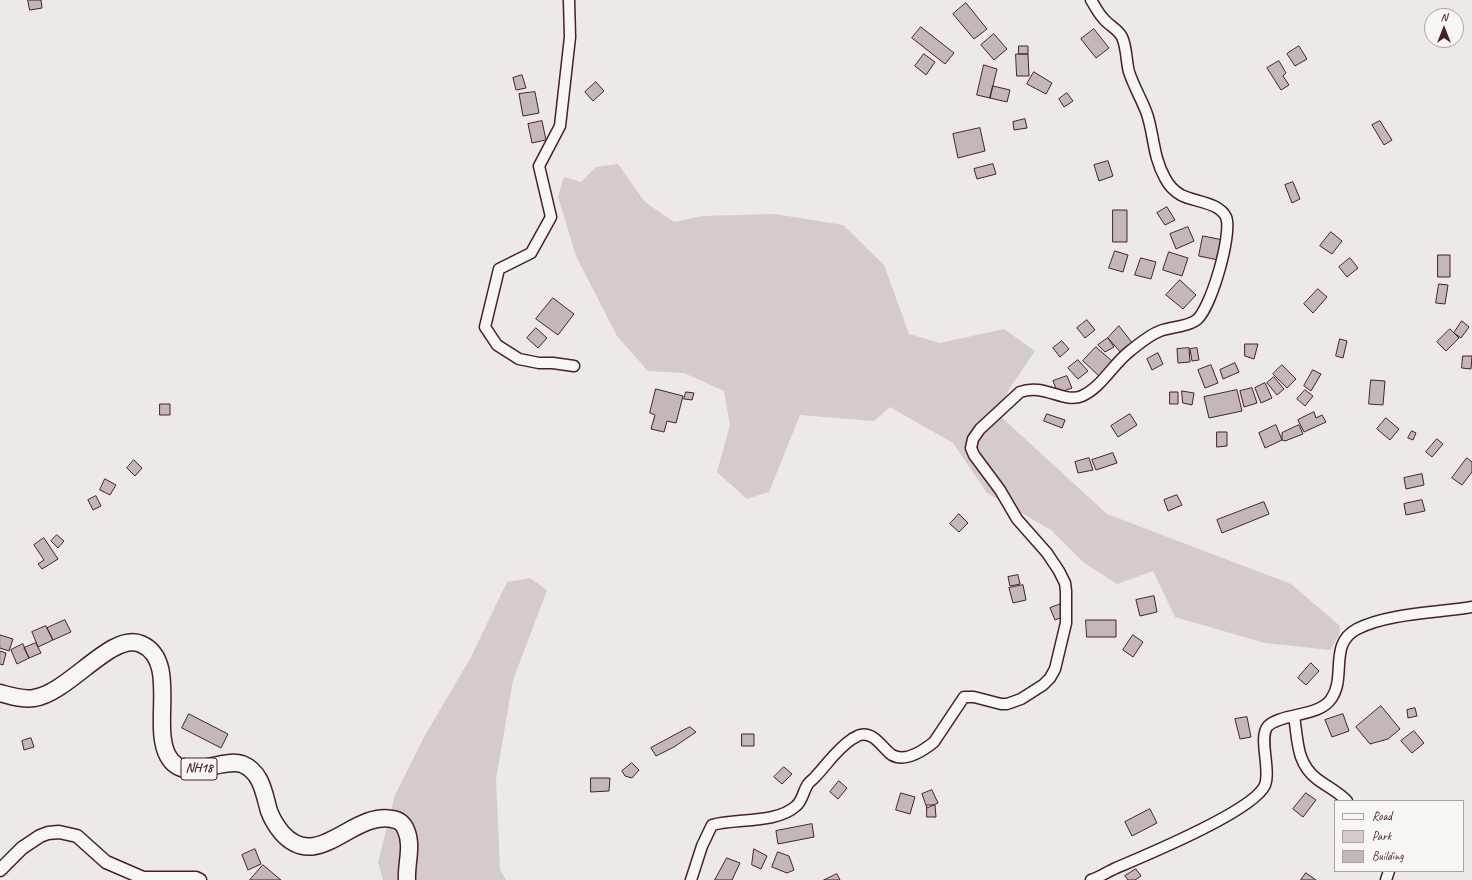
<!DOCTYPE html>
<style>
body{margin:0}
#map{position:relative;width:1472px;height:880px;overflow:hidden;background:#ece9e6;font-family:Caveat,sans-serif}
canvas{display:block}
.legend{position:absolute;left:1334px;top:800px;width:130px;height:72px;box-sizing:border-box;background:#f6f6f2;border:1px solid #b1a0a2;margin:0;padding:5px 7px;list-style:none;font-size:12px;color:#4a1f2b}
.legend li{display:flex;align-items:center;gap:8px;height:20px}
.legend b{width:20px;border:1px solid #b1a0a2}
.north{position:absolute;left:1424px;top:8px;width:40px;height:40px;box-sizing:border-box;background:#f6f6f2;border:1px solid #b1a0a2;border-radius:50%;rotate:0deg;font-size:11px;font-weight:700;line-height:16px;text-align:center;color:#4a1f2b}
.north::after{content:'';display:block;margin:auto;width:14px;height:18px;background:#4a1f2b;clip-path:polygon(50% 0,100% 100%,50% 72%,0 100%)}
</style>
<div id="map">
<canvas width="1472" height="880"></canvas>
<ul class="legend">
<li><b style="height:5px;background:#f6f6f2"></b>Road</li>
<li><b style="height:11px;background:#d4cbca"></b>Park</li>
<li><b style="height:11px;background:#c4b7b7"></b>Building</li>
</ul>
<div class="north">N</div>
</div>
<script>
const c = document.querySelector('canvas').getContext('2d');
c.lineJoin = 'round';
function paint(path, color) { c.fillStyle = color; c.fill(path, 'evenodd'); }
function strokePath(path, color, width, dash) { c.strokeStyle = color; c.lineWidth = width; c.lineCap = dash ? 'butt' : 'round'; c.setLineDash(dash || []); c.stroke(path); }
function write(font, color, halo, rows, align = 'center') {
  c.font = font + ' Caveat,sans-serif'; c.lineWidth = 4; c.setLineDash([]); c.textBaseline = 'middle'; c.strokeStyle = halo; c.fillStyle = color; for (const [text, x, y, turn = 0] of rows) {
    c.save(); c.translate(x, y); c.rotate((+turn || 0) * Math.PI / 180); c.textAlign = isNaN(turn) ? turn : align; if (halo) c.strokeText(text, 0, 0); c.fillText(text, 0, 0); c.restore();
  }
}
const green = new Path2D(`
 M618,164L645,202L674,222L703,216L775,214L843,225L884,265L909,334L940,343L1004,329L1035,351L1009,389L998,414L1107,514L1291,584L1340,626L1339,635L1330,650L1265,643L1175,617L1153,571L1117,584L1083,562L1051,530L987,493L953,443L890,407L874,421L800,415L769,492L747,499L717,472L730,425L724,391L684,373L648,371L617,336L576,256L558,197L564,177L581,182L596,167Z
 M530,578L547,590L513,680L496,779L500,870L506,880H383L378,862L395,795L424,737L470,659L507,582Z`);
const building = new Path2D(`
 M28,0H41L42,8L30,10Z
 M966,3L987,29L974,39L953,14Z
 M921,27L954,53L945,64L912,38Z
 M1094,29L1109,48L1096,58L1081,39Z
 M994,34L1007,49L994,60L981,45Z
 M1019,46H1028V54H1019Z
 M1299,46L1307,59L1295,66L1287,54Z
 M924,54L935,62L926,75L915,66Z
 M1016,54H1028L1029,76H1017Z
 M1279,61L1286,73L1283,76L1289,85L1281,90L1267,68Z
 M984,65L997,69L990,98L977,95Z
 M1034,72L1052,83L1046,94L1027,84Z
 M522,75L526,88L516,90L513,78Z
 M596,82L604,91L593,101L585,92Z
 M993,86L1010,90L1007,102L990,98Z
 M535,92L539,113L523,116L519,94Z
 M1067,93L1073,101L1064,107L1059,99Z
 M1025,119L1027,128L1014,130L1013,122Z
 M542,121L546,140L532,143L528,124Z
 M1380,121L1392,140L1384,145L1372,125Z
 M980,128L985,151L958,158L953,134Z
 M1108,161L1113,176L1099,181L1094,165Z
 M993,164L996,174L977,179L974,169Z
 M1293,182L1300,199L1292,203L1285,185Z
 M1167,207L1175,220L1165,225L1157,213Z
 M1113,210H1127V242H1113Z
 M1188,227L1194,241L1176,249L1170,234Z
 M1331,232L1342,241L1332,254L1320,246Z
 M1203,236L1223,240L1218,260L1199,256Z
 M1115,251L1128,255L1123,272L1109,268Z
 M1169,252L1188,258L1182,276L1163,270Z
 M1438,255H1450V277H1438Z
 M1141,258L1156,262L1151,279L1135,275Z
 M1350,258L1358,268L1347,277L1339,267Z
 M1180,280L1196,295L1183,309L1166,295Z
 M1439,284L1448,285L1445,304L1436,303Z
 M1318,289L1327,297L1313,313L1304,304Z
 M553,298L574,314L558,335L536,319Z
 M1087,320L1095,330L1085,338L1077,328Z
 M1462,321L1469,327L1461,338L1454,333Z
 M1119,326L1134,345L1123,355L1108,338Z
 M536,328L547,338L538,348L527,338Z
 M1450,329L1459,338L1446,351L1437,342Z
 M1108,338L1114,347L1105,352L1098,345Z
 M1340,339L1347,341L1343,358L1336,356Z
 M1062,341L1069,349L1060,357L1053,348Z
 M1245,344H1258L1254,359L1245,356Z
 M1096,347L1113,362L1099,376L1083,361Z
 M1189,348L1190,362L1178,363L1177,349Z
 M1197,348L1199,360L1192,361L1190,349Z
 M1158,353L1163,364L1152,370L1147,359Z
 M1463,356H1472L1471,369L1462,368Z
 M1078,360L1088,371L1078,379L1068,368Z
 M1235,363L1239,372L1223,379L1220,370Z
 M1211,365L1218,383L1205,388L1198,370Z
 M1282,365L1296,379L1287,388L1273,374Z
 M1313,370L1321,374L1311,391L1304,386Z
 M1067,376L1072,388L1058,393L1053,381Z
 M1274,377L1284,389L1277,395L1267,383Z
 M1371,380L1385,381L1383,405L1369,404Z
 M1265,383L1272,398L1261,403L1255,388Z
 M1252,388L1257,403L1244,407L1240,391Z
 M656,389L683,396L676,423L667,421L664,432L651,429L655,415L650,413Z
 M1237,390L1242,411L1209,418L1204,397Z
 M1305,390L1313,396L1305,406L1297,399Z
 M1182,391L1194,393L1192,405L1183,403Z
 M686,392L694,393L692,400L684,399Z
 M1170,392H1178V404H1170Z
 M160,404H170V415H160Z
 M1314,412L1316,418L1322,415L1326,422L1304,432L1298,420Z
 M1047,414L1065,420L1062,428L1044,421Z
 M1130,414L1137,425L1118,437L1111,426Z
 M1386,418L1399,429L1390,440L1377,429Z
 M1276,425L1282,440L1265,448L1259,433Z
 M1299,425L1303,434L1285,441L1282,440V433Z
 M1412,431L1416,433L1413,440L1408,438Z
 M1217,432H1227V446L1217,447Z
 M1437,439L1443,444L1432,457L1426,452Z
 M1113,453L1117,463L1096,470L1092,460Z
 M1089,458L1093,470L1078,473L1075,462Z
 M1467,458L1472,462V472L1462,485L1452,478Z
 M134,460L142,468L135,476L127,468Z
 M1422,474L1424,485L1406,489L1404,478Z
 M105,479L116,485L110,495L100,490Z
 M1177,495L1182,505L1168,511L1164,500Z
 M96,496L101,506L93,510L88,500Z
 M1422,500L1425,511L1406,515L1404,504Z
 M1264,502L1269,514L1222,533L1217,520Z
 M959,514L968,523L959,532L950,524Z
 M57,535L64,541L58,548L51,541Z
 M44,538L58,559L42,569L38,564L44,560L34,545Z
 M1018,575L1020,584L1010,586L1008,577Z
 M1023,585L1026,600L1013,603L1009,588Z
 M1154,596L1157,612L1140,616L1136,600Z
 M1061,604L1065,616L1055,620L1050,608Z
 M65,620L71,632L53,640L47,628Z
 M1086,620H1116V637H1087Z
 M46,626L53,640L38,647L32,632Z
 M0,635L13,639L9,651L0,648Z
 M1133,635L1143,642L1133,657L1123,650Z
 M36,643L41,653L29,658L24,648Z
 M23,644L29,658L17,664L11,650Z
 M0,651L6,653L3,665L0,664Z
 M1311,663L1319,671L1306,685L1298,678Z
 M1381,706L1400,729L1388,739L1370,744L1356,727Z
 M1415,708L1417,716L1408,718L1407,710Z
 M189,714L228,734L221,748L182,728Z
 M1343,714L1349,731L1332,737L1325,720Z
 M1247,717L1251,737L1240,739L1235,719Z
 M690,727L696,732L674,747L656,756L651,748Z
 M1414,731L1424,743L1412,753L1401,741Z
 M742,734H754V746H742Z
 M31,738L34,747L24,750L22,741Z
 M632,763L639,770L632,778L625,776L622,771Z
 M784,767L792,774L782,784L774,777Z
 M591,778H610L609,791L591,792Z
 M839,781L847,788L838,799L830,792Z
 M932,790L938,803L927,808L922,794Z
 M901,793L915,797L910,814L896,810Z
 M1306,793L1316,800L1303,817L1293,809Z
 M927,805H935L936,817H927Z
 M1150,809L1157,823L1132,836L1125,822Z
 M812,824L814,837L778,844L776,831Z
 M255,849L261,864L248,870L242,855Z
 M754,849L767,856L761,869L752,865Z
 M778,852L789,856L794,870L787,873L772,867Z
 M727,858L740,863L732,880H715Z
 M263,865L281,880H250Z
 M1136,869L1141,876L1135,880H1128L1125,876Z
 M1306,873L1316,880H1301Z
 M837,874L840,880H824Z`);
const minor = new Path2D(`
 M569,0L570,37L560,126L539,166L551,217L531,253L499,269L485,327L497,345L519,359L539,363H553L574,366
 M1294,716C1298,740 1296,763 1317,779C1326,786 1339,792 1347,801
 M691,880L702,846L712,825C737,818 776,824 796,806C803,800 803,791 808,784C810,781 814,779 816,776C829,762 836,750 852,739C855,738 858,735 860,735C874,731 883,749 892,755C906,763 924,750 934,742L964,697H974L1001,704H1007L1021,699L1043,685L1050,678L1055,669L1066,623V591L1065,583L1059,571L1047,553L1017,519L1000,490L974,455L971,448L973,439L980,429L1020,392C1044,383 1064,404 1082,396C1102,387 1113,364 1130,351C1139,344 1149,335 1160,331C1171,327 1185,327 1195,321C1210,313 1233,233 1226,217C1219,202 1194,202 1181,195C1174,191 1168,184 1165,178C1153,157 1154,135 1147,114C1142,100 1134,87 1129,72C1126,61 1127,48 1122,37C1118,29 1108,25 1103,18C1098,13 1095,6 1091,0
 M1091,880C1100,877 1107,872 1116,868C1144,856 1254,811 1265,785C1271,769 1258,737 1268,726C1281,713 1319,717 1331,699C1347,677 1328,644 1357,629C1388,613 1437,613 1472,607
 M1386,880L1389,871`);
const tertiary = new Path2D(`
 M0,870L22,848L40,836L48,833L59,832L77,836L106,862L143,878H196L200,880`);
const primary = new Path2D(`
 M0,693C11,696 23,700 34,698C69,693 112,631 141,644C179,660 151,726 168,756C184,785 220,757 242,764C262,772 264,794 269,811C272,819 277,827 282,833C318,873 352,811 392,819C399,820 403,823 406,830C413,846 406,863 407,880`);
const shields = [
 [199,769,36]
];
const shieldNames = [
 ["NH18",199,769]
];
paint(green, '#d4cbca');
paint(building, '#c4b7b7');
strokePath(building, '#4a1f2b', 1);
strokePath(minor, '#4a1f2b', 13);
strokePath(tertiary, '#4a1f2b', 15);
strokePath(primary, '#4a1f2b', 19);
strokePath(minor, '#f6f6f2', 10);
strokePath(tertiary, '#f6f6f2', 12);
strokePath(primary, '#f6f6f2', 16);
for (const [x, y, w] of shields) { const box = new Path2D(); box.roundRect(x - w / 2, y - 11, w, 22, 3); c.fillStyle = '#f6f6f2'; c.fill(box); strokePath(box, '#4a1f2b', 1); }
write('bold 13px', '#4a1f2b', null, shieldNames);
</script>
